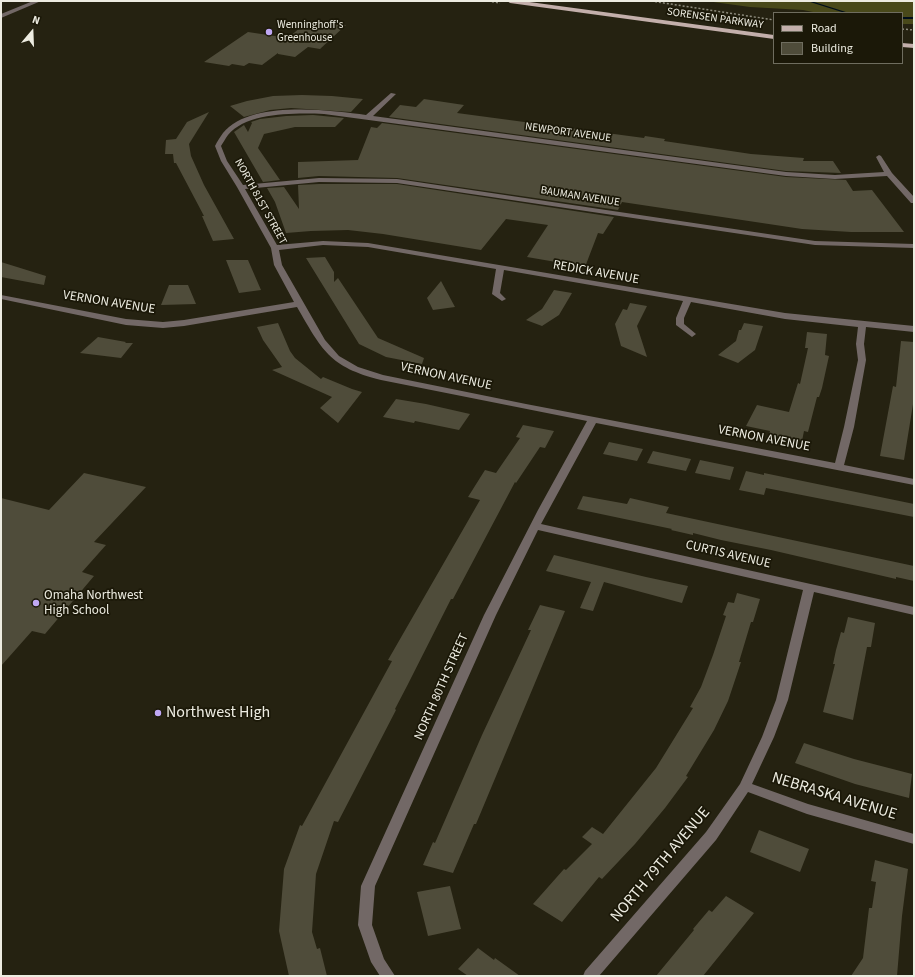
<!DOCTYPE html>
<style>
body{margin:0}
#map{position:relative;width:915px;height:977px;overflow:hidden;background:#252211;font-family:"Source Sans 3",sans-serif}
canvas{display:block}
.frame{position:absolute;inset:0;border:2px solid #edece1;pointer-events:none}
.legend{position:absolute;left:773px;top:12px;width:130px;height:52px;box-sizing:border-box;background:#1b1808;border:1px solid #6f6d5f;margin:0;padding:5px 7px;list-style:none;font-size:12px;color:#edece1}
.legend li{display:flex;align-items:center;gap:8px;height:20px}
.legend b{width:20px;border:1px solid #6f6d5f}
.north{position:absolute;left:12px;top:12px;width:40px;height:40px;-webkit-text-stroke:3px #1b1808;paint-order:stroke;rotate:19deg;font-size:11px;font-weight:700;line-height:16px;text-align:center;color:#edece1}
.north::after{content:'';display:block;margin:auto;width:14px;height:18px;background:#edece1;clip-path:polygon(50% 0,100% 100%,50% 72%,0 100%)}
</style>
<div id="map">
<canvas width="915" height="977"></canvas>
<div class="frame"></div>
<ul class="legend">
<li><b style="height:5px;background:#c3afab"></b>Road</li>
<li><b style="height:11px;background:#4f4c3a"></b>Building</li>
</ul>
<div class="north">N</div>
</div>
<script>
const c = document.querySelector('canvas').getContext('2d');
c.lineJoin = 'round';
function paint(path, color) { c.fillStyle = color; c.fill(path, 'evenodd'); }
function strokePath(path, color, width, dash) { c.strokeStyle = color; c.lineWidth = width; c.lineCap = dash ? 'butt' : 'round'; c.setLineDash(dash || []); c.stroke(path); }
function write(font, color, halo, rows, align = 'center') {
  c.font = font + ' "Source Sans 3",sans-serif'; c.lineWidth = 3.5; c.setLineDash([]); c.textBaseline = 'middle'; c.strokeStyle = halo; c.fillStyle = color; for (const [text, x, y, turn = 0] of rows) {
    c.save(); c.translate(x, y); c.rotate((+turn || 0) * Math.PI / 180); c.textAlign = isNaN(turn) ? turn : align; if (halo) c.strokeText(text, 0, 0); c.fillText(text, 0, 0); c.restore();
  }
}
const green = new Path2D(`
 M706,1H914V24H902V13H818L803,10L750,7Z`);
const stream = new Path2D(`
 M807,1H811L849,13H845Z
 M902,17H914V19H902Z`);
const building = new Path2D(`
 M308,21L346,25L320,49L308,47L295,57L278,54V53L262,65L249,63L244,66L232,64L229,66L204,62L248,32L288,38Z
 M302,95L332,96L363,99L351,112L291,108L270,110L244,117L230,106L247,101L273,96Z
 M424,99L464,105L457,113L644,138L645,136L665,139L664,141L751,154L804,158L803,161H833L841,173L786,171L389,117L400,105L416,107Z
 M209,112L189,144L191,156L204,185L234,239L213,241L202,216H204L176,163H174L173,154H165L166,140L176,139L187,122Z
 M313,115L344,118L335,127H295L264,134L258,148L280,180L263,182L234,132L244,125L248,132L252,123L251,122L260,119L286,116Z
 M382,123L786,177L846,180L853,191L872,190L904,232H851L802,229L622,202L618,210L397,178L319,176L298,178V162L358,160L371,127L377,128Z
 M319,184H397L614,217L603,234L598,233L585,267L527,257L548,225L506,219L481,250L383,234L348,230L311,231L286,233L275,202L267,188L284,187L299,209L298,185Z
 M325,257L334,272V282L338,278L378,338L424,358L422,364L386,357L359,344L306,258Z
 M226,260H248L261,290L239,293Z
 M1,262L46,276L44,285L1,277Z
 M441,281L455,307L433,310L427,298Z
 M169,285H188L196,304L161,305Z
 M554,290L572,293L559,315L542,326L526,320L542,309Z
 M630,303L647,306L637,326L647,357L621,346L615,324L623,309L627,310Z
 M278,323L290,351L295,358L321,379L323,377L352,389L362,392L338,423L320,408L332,397L272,370L282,367L263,340L257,327Z
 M744,323L763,326L755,350L738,363L718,355L736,341L739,330H741Z
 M807,332L827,334L825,355L829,356L822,388L819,397H817L808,432L804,431L802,441L769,435L770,431L746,426L757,405L789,412L798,383L800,384L808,348H805Z
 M98,337L126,342L125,343H133L121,358L80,353Z
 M901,341L914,342V398L904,460L880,456L893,386L896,387Z
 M396,399L426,404L470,414L459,430L415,421L414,423L383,417Z
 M523,425L554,431L545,448L540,447L516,483L515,482L453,599H451L407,686L395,709L396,710L338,822L334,821L316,874L312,932L317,949L320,948L327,976H289L279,931L284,869L300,825L302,826L392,661L388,660L480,500L468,497L485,470L496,473L520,438L516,437Z
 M609,442L643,449L637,461L603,454Z
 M653,451L691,459L686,471L647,463Z
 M700,460L734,467L730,480L695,473Z
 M746,471L764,475V473L914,504V517L766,488L764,495L739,490Z
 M84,473L146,487L94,542L106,545L82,572L94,576L45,634L32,631L1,666V498L49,510Z
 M583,496L627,504L630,498L669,507L666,513L914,566V581L896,577V579L771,550L721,540L693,533V535L671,530L672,529L577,509Z
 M554,555L646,577L688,586L682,603L604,582L593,611L580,608L591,582L546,571Z
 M737,593L760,599L753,622H751L739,662H741L728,701L714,730L686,776L688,777L665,808L635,844L602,879L599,877L562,922L533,904L564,869L566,870L592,844L582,837L592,827L603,834L656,768L693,708L690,707L701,687L713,655L726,616L723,615L728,602L734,603Z
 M540,605L565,611L476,824H474L453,873L423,865L433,842L435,843L482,735L531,630H528Z
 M848,617L875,623L871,647H867L853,720L823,712L835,664H833L836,650L841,632L844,633Z
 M804,743L854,759L912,774L909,798L855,784L795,763Z
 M759,830L809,849L800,872L750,852Z
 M875,860L908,869L902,916L897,976H851L863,958L869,908H872L876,882L871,881Z
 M450,886L461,929L428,936L417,892Z
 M726,896L754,913L703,976H656L694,930L693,929L709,910L712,912Z
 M478,948L494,960L495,958L520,976H468L458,969Z`);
const path = new Path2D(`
 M488,1L500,3
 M651,1L774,20
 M902,29L914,30`);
const minor = new Path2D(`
 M33,1H41L1,18V14Z
 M391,93L396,94L373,116L786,172L835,175L884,172L876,157L879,155L881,156L892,173L914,197V203H911L887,176L835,179L786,176L324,114C296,113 247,112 228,135C225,139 223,143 221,146L227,161L243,185L319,178L397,179L815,241L914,244V248L815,245L397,183L319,182L245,189L277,245L323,241L368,243L785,313L914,326V332L866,327L864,344L866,360L854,427L844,465L914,479V485L596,423L541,524L914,607V615L814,592L788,700L774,737L752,784L808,804L914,834V844L807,814L748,792L716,840L599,976H583L585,971L706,832L740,784L762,737L776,700L803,590L538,530L496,615L375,886L372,925L384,959L395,976H380L371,962L358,925L361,886L484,615L538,510L587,421L381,380C329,367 322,350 297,307L184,326L163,328L126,325L1,299V295L126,319L163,322L184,320L294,302L274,265L271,248L237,187L221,161L215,146C217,142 220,137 223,133C250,100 329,110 366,115ZM323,245L368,247L496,269L492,294L502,301L506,299L500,293L504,270L683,301L676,318V325L692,337L696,334L684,324V318L691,302L785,319L858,327L856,344L858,360L844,427L835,463L526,404L383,375L358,367L339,356L325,340L282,265L279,250Z`);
const major = new Path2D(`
 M507,1H522L774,35V39L510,3Z
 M902,43L914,44V48L902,47Z`);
const markers = [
 [269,32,4,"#c0a8f4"],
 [36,603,4,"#c0a8f4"],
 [158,713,4,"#c0a8f4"]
];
const farStreetnames = [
 ["SORENSEN PARKWAY",715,19,8],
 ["NEWPORT AVENUE",568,133,8],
 ["BAUMAN AVENUE",580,197,9],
 ["NORTH 81ST STREET",260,202,61]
];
const farPoinames = [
 ["Wenninghoff's",277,26],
 ["Greenhouse",277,39]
];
const streetNames = [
 ["REDICK AVENUE",596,273,10],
 ["VERNON AVENUE",109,303,9],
 ["VERNON AVENUE",446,377,12],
 ["VERNON AVENUE",764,439,11],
 ["CURTIS AVENUE",728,555,13],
 ["NORTH 80TH STREET",442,687,-66]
];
const poiNames = [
 ["Omaha Northwest",44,596],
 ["High School",44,611]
];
const nearPoinames = [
 ["Northwest High",166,713]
];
const nearStreetnames = [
 ["NEBRASKA AVENUE",834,797,17],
 ["NORTH 79TH AVENUE",661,865,-50]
];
paint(green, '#49491a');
paint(stream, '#000e1b');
paint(building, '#4f4c3a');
strokePath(path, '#8d8b7d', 1.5, [2, 2]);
paint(minor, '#726866');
paint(major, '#c3afab');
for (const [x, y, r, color] of markers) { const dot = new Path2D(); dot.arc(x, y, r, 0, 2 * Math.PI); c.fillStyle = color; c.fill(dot); strokePath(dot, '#1b1808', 1.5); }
write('11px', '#edece1', '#1b1808', farStreetnames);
write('11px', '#edece1', '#1b1808', farPoinames, 'left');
write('13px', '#edece1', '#1b1808', streetNames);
write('13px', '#edece1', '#1b1808', poiNames, 'left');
write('16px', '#edece1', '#1b1808', nearPoinames, 'left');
write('16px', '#edece1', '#1b1808', nearStreetnames);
</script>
